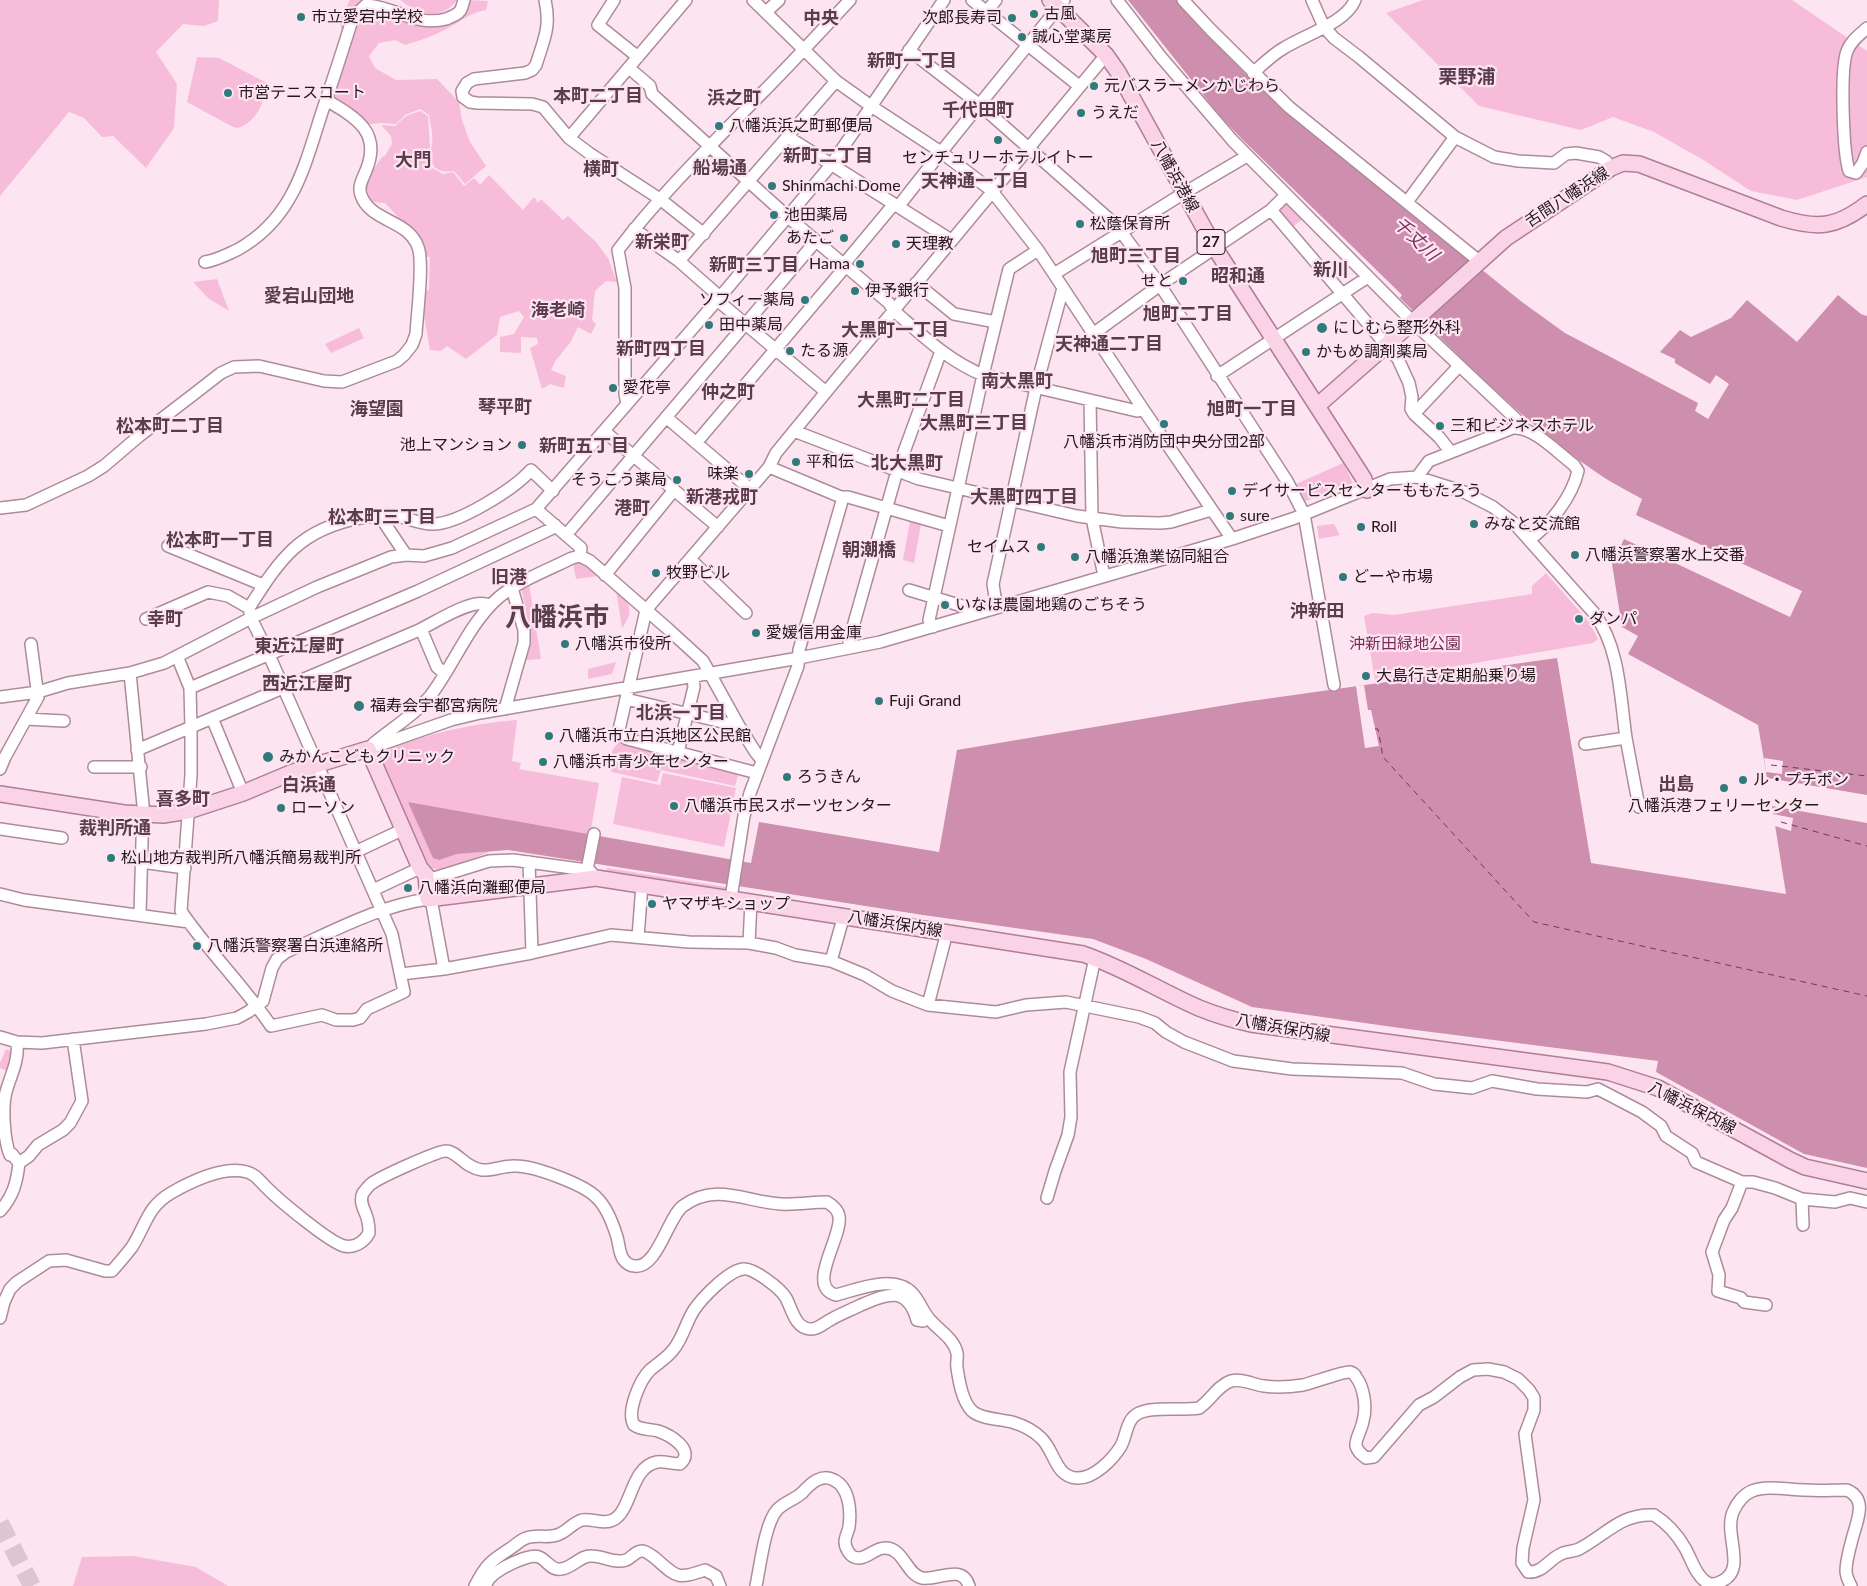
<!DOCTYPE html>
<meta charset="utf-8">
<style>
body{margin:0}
canvas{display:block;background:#fce5f0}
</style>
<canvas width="1867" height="1586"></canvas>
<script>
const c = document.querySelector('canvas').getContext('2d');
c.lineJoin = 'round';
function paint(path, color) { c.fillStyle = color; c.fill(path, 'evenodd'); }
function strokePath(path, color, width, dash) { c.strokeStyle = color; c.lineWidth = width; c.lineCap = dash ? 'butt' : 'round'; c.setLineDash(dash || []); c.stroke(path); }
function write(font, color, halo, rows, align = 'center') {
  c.font = font + ' Lato,"Noto Sans JP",sans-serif'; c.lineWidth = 4.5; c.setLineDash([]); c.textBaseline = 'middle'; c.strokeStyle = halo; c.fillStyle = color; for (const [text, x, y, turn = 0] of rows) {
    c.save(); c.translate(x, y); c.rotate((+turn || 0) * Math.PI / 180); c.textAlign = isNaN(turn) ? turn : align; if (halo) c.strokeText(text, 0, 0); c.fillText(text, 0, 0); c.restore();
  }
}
const green = new Path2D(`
 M0,0H219L218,21L204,26L183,24L156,52L177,84L174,128L146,168L113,136L102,137L84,118L69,112L0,196Z
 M350,0H368L346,30L341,29L340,19Z
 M400,0H457C440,22 419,14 400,0Z
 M468,0L488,1L486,10C468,14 465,19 450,27C436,35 421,40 405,45L395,40L379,43L369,56L375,68L396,80L437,79L459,102L462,120L470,142L486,166L465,184L454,171C438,173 433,169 428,154C436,144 431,127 429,115L420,109L405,115L396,124L381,123L362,125L326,100L353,17L366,5L436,22Z
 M1423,0H1792L1867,51V177L1797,200L1751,191L1705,161L1654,132L1613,117L1581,130L1479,106L1386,13Z
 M197,57L219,58L269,84C263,102 258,121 238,128L233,127L187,102Z
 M420,111L428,116L430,148L425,153L430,167L443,174L453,172L464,186L474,178L480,185L489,175L523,210L534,197L538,203L541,199L563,220L568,216L596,242L608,258L617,282L606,281L595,291L592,320L596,324L591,334L578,327L570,343L556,360L551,370L566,376L564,388L550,384L542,389L530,348L538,344L537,338L521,337V353L500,352V337L514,334L524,317L519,311L500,317L497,335L466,359L447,346L441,351L430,350L423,309V291L429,290L430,257L425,256L421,241L413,230L402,221L385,203L373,202C360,186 372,172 382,157L385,156L392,144L391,136L381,125L395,126L406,116Z
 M1285,194L1307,216L1291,228L1273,207Z
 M217,279L229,311L208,298L193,282Z
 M359,328L364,338L331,353L325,344Z
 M1343,463L1353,483L1303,502L1294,485Z
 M910,521L921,524L914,563L903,560Z
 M1334,524L1340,535L1319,539L1317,526Z
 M572,558L601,571L598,576L576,579Z
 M1546,573L1589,622L1598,639L1593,643L1375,680L1364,616L1372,613L1394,615L1532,594V586Z
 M529,584L541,659L526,660L531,631L521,588Z
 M616,590C630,603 635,611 622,628Z
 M616,662L612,674L588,679V669Z
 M517,720L512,761L521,763L519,769L599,783L590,835L408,802L439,860L457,854L491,851C477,857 450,871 435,869C431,869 428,866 425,863L384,770C384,763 383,757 387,752C392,746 400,744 408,742C443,730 480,723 517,720Z
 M620,741L739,772L735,786L661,770L657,782L612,772L608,767C609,755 612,749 620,741Z
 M663,773L736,788L724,847L613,824L622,777L660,785Z
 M607,868L726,887L724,892L606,875Z
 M6,1049L11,1051L14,1059L10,1072L0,1068V1063Z
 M133,1556L196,1567L228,1586H73L82,1557Z`);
const water = new Path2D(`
 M1128,0H1176L1252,81L1326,144L1522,302L1565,333L1698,403L1695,411L1708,419L1729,384L1716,375L1710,384L1675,363V359L1660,352L1680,330L1691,337L1731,318L1747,300L1797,342L1838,295L1861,314L1867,316V795L1767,778L1758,725L1628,654L1638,636L1622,627L1612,564L1624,539L1790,617L1802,591L1636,515L1642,499C1626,490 1608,481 1593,470C1522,421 1461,358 1400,298L1402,295L1242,139L1220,116Z
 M1557,658L1591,863L1786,894L1772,806L1867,823V1168L1804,1154L1656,1072L1658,1061L1400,1028L1252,1007L1146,959L1093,939L923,915L508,850L457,854L439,860L433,858L408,802L751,863L759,822L939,852L957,750L1244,702Z`);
const pier = new Path2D(`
 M1364,685L1368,710H1371L1379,746L1365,748L1356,686Z
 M1764,758L1783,761L1782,774L1766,772Z
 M1773,814L1793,818L1791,831L1775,826Z`);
const ferry = new Path2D(`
 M1375,729H1378L1383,757L1534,922L1867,996
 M1771,765L1867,776
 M1781,822L1867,846`);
const highwayTunnel = new Path2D(`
 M0,1523L32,1586`);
const minor = new Path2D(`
 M545,0C551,27 544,39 536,65L532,70L525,73L474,79L467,83L462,91L463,97L470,102L477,103L532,104L543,107L569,138L589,153L660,199L704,234
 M614,0L598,25L638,57
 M753,0L836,81L871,106L941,152L991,190L1038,250L1143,409L1232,539
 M972,0L1079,86
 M1117,0L1161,57L1233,141L1413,322L1517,420L1520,427
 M1183,0L1211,30L1289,107L1479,261
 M1312,0L1324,27L1334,38L1359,57L1455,137L1494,157L1518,161L1554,163L1566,154L1576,153L1599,157L1606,161L1611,168
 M766,12L779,0
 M986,12L996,0
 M1867,28C1859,35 1851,41 1847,51C1840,69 1843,152 1849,171L1856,173L1863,163L1867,152
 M909,50L980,105L1117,226L1160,285L1287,481L1304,514L1334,685
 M629,68L650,86L652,94L788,217L889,303L893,310C921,334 948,361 983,375L1137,411L1143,409
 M1253,73C1263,64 1273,54 1284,48C1304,35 1346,23 1355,0
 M788,137L951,240
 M569,138L686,0
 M1407,202L1455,137
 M898,207C952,137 1009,69 1064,0
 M1271,210L1398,359L1409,383L1412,397L1411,409L1414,414L1439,437L1450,451
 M634,229L679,261L720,297
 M679,261L836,81
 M205,262C217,260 226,255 237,250C293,219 304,168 322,112C333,80 343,49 353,17L366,5C395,7 417,27 446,19C451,17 457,15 460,11C462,8 463,3 464,0
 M844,264L894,204
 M1054,274L1184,193L1247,156
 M916,283L954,314L996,322
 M717,300L826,392
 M1093,334L1160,285L1271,210L1286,195
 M1217,376L1368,277
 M1090,400L1092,518L1104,576
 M627,404L625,394V288L618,250C661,194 711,145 760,95C791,64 820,32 850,0
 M1414,414L1459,366
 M666,417L750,489
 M604,431L718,527
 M794,431L919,479L1077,516L1122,522L1160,523L1171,522L1211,510
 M696,443L846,266
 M769,467L841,497H848L949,526
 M1417,477L1429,461L1513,428C1533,426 1558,453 1574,465L1578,471C1572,497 1550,525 1529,540
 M0,508L26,505L88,476L104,466L138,437L194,394L221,373L234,367L259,366L324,381L342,382L397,361L404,355L412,345L416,334C417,315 424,262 418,247C408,219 370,222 361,195C358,187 362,180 365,173C383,133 357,118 326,100
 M536,509L581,548L580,556
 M379,515L406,555
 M566,535L816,241
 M168,546L263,585
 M690,559L746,613
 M605,575L674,490
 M909,590L982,612
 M1000,607L995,597L993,584L1036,388L1063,288
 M146,619L208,592L228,596L249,608
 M933,627L929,620L983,375L1007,277L1009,269L1038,250
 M421,629L437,667L444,673
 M849,648V641L897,471L941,351
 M177,656L190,688L191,728V775L181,911C208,951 244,986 271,1026L322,1015L336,1020H353L360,1018L367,1009L404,992L392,934L269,655L251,618L249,608C280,559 300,529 360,518C370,517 381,514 391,515C404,516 418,524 432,524C457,525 514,489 531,470L553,491
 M130,673L143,805L140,915
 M190,688L418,591L551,529L555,525
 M0,697L38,692L68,683L130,673L164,663L251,618L317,587L391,557L406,555L424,556L452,548L536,509L720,297L831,165L944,0
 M626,699L739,726
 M505,709L524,643V630L512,588
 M212,718L243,793
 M26,719L64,721
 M373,744C392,728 416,714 431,695C455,663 468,625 498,598C516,582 550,569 572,558L580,556L590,561L668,629L703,661L739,726L756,753L761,759
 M1585,744L1626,738L1639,807L1645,806
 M368,749L451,720L480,713L799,658L880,642L1232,539L1295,518L1390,479L1417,477L1464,492L1493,507L1514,523L1594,613C1620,648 1620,696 1626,738
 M137,750C231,711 324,670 417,631C433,624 475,595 490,606
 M678,752L694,687L693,677
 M94,767H141
 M0,769L5,757L38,697L31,644
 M757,773L627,739L622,736L619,730L646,610L769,467L776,453L826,392L1106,55
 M0,829L62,838
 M355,852L404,829
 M141,862L185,868
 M529,862L532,953
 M587,870L594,834
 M426,875L434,878L489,861L513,860L587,870L591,872L596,878
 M373,890L420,868
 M0,894L24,900L189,922
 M731,898L744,816L750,793L798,666L799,650L842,501L841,497
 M431,899L444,969
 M638,937L642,885
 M749,943L751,902
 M831,961L844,915
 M401,974L444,969L532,953L611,935L689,942L749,943L776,948L795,955L831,961L865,975L892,991L928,1005L996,1012L1026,1005L1066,1002L1139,1017L1155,1023L1166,1032L1184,1042L1233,1061L1292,1069L1402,1073L1434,1084L1472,1088L1492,1081L1537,1089L1587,1092L1598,1089L1642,1112L1661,1126L1666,1136L1692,1153L1696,1162L1742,1182H1753L1775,1188L1802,1199L1835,1202L1850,1198L1867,1202
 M928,1005L947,932
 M0,1037L17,1042L42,1043L206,1024L237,1018L248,1012L263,1001L272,968L277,959L286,952C332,932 378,906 428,899
 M19,1163L29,1156L38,1145L63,1130L70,1123L82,1101L73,1039
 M1742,1182L1732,1208L1724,1220L1712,1252L1719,1275L1718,1291L1741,1298L1744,1302L1766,1305
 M1047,1198L1055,1171L1068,1135L1071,1117L1070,1072L1095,958
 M1802,1199L1803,1225
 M0,1211C13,1197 17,1182 19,1163L12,1154L10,1155C4,1140 2,1108 6,1092C11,1074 19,1061 17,1042
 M0,1318L4,1302L10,1289L17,1282L49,1261L66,1260L105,1271H112C119,1263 126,1255 132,1247C146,1225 147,1207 171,1193C192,1181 224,1166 247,1172C256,1174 261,1183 268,1189C280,1201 329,1242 344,1246C355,1248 364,1242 369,1233C369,1230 369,1226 368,1222C367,1213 358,1203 363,1193C365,1191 368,1186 371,1184C378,1178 437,1151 446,1151C457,1151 465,1168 482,1170C493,1171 504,1165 516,1166C534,1166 583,1184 596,1197C606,1206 613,1224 617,1237C619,1244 619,1252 623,1259C626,1263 630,1266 635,1266C657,1269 668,1217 683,1206C716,1182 746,1202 781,1204C797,1205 812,1202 827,1202C832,1205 838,1210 839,1216C843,1237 805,1286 836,1295C858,1289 895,1274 912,1293C920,1301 923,1313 931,1321C940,1331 954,1339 957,1353C958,1358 956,1363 957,1368C959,1381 962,1401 972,1411C981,1419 1000,1419 1012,1422C1022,1425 1033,1430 1041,1438C1055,1451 1055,1477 1077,1478C1094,1479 1113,1459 1121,1446C1127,1435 1126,1419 1139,1413C1154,1406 1181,1411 1199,1408C1210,1401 1218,1385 1231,1381C1242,1378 1254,1385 1264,1386C1277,1388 1290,1387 1303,1385C1312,1383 1344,1371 1350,1372C1353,1373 1355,1374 1356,1377C1364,1387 1367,1408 1363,1421C1362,1429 1355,1439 1356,1446C1358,1452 1361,1454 1366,1458L1374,1457L1419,1405L1434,1397L1460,1377L1473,1370L1488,1369L1504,1372L1518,1379L1529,1390L1534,1398V1410L1525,1434L1534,1500L1523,1548L1522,1563L1528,1572C1543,1573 1548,1560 1561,1554C1566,1551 1573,1552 1579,1549C1606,1535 1621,1513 1654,1515C1667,1523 1677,1534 1685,1548C1691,1558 1696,1577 1708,1583C1713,1585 1717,1584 1722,1581C1748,1569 1722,1532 1734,1510C1737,1503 1744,1494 1752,1491C1767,1485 1789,1490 1805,1490C1819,1491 1833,1490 1847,1490C1867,1499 1858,1518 1853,1536C1850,1547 1846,1560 1846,1571C1846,1576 1849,1582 1851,1586
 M475,1586C486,1564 491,1561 511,1548C517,1544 522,1538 530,1537C539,1535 548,1538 557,1535C567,1532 572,1523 582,1520C592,1518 603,1525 613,1520C632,1511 630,1467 657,1462C664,1461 673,1464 680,1464C696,1450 670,1435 658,1431C650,1429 641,1430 634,1425C626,1412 640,1380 650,1370C658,1363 667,1358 673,1350C683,1338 686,1322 694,1310C702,1298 728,1271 743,1269C753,1267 781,1289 786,1298C792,1309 795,1328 810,1329C817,1330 824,1323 830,1320C840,1314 851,1310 861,1305C887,1294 907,1285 917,1320L923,1321L927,1317
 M485,1586C487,1583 488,1579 491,1577C498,1569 529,1553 539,1557C547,1560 551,1571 561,1569C573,1568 580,1555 592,1556C603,1556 615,1564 626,1560C632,1558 635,1551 642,1551C646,1551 651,1555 655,1558C677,1577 676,1580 705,1570L716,1576L720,1586
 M756,1586C760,1567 765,1523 777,1510C784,1502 794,1500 802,1493C810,1484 821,1473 834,1480C850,1488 851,1512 849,1527C848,1532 845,1537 845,1542C845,1547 849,1555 854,1557C865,1562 874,1547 886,1548C904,1549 906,1574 922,1578C938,1581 962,1563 969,1586`);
const major = new Path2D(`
 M1050,0L1106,55L1118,72L1215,248L1364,479L1367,490
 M1317,406L1417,318L1506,238L1611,168L1623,163L1639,164L1781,218C1817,229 1836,228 1867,204
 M0,794L124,813L163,815L188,811L243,793L293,772L368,749L420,868L426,875L428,899L596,878L1083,954C1124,968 1160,991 1199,1008C1216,1015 1233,1020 1251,1024L1608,1072L1658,1088L1790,1160L1805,1167L1867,1181`);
const markers = [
 [1034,14,5,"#317a7c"],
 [301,17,5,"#317a7c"],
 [1012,18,5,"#317a7c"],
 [1022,37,5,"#317a7c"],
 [1094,86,5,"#317a7c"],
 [228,93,5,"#317a7c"],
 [1081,113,5,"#317a7c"],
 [719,126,5,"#317a7c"],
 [998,140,5,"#317a7c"],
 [772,186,5,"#317a7c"],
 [774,215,5,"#317a7c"],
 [1080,224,5,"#317a7c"],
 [844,238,5,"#317a7c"],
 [896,244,5,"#317a7c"],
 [860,264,5,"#317a7c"],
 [1183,281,5,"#317a7c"],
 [855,291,5,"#317a7c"],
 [805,300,5,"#317a7c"],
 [709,325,5,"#317a7c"],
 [1322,328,6,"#317a7c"],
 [790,351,5,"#317a7c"],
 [1306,352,5,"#317a7c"],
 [613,388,5,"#317a7c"],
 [1164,424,5,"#317a7c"],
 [1440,426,5,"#317a7c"],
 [522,445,5,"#317a7c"],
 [796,462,5,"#317a7c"],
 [749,474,5,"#317a7c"],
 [677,480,5,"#317a7c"],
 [1232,491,5,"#317a7c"],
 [1230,516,5,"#317a7c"],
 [1474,524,5,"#317a7c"],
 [1361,527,5,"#317a7c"],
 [1041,547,5,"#317a7c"],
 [1575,555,5,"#317a7c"],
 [1075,557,5,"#317a7c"],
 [656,573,5,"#317a7c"],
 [1343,577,5,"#317a7c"],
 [945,605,5,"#317a7c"],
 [1579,619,5,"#317a7c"],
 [756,633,5,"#317a7c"],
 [565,644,5,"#317a7c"],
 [1366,676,5,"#317a7c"],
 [879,701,5,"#317a7c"],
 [359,706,6,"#317a7c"],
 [549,736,5,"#317a7c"],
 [268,757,6,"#317a7c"],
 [543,762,5,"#317a7c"],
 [787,777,5,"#317a7c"],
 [1743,780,5,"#317a7c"],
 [1724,788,5,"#317a7c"],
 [674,806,5,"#317a7c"],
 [281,808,5,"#317a7c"],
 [111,858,5,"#317a7c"],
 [408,888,5,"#317a7c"],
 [652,904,5,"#317a7c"],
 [197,946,5,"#317a7c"]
];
const shields = [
 [1211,242,28]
];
const shieldNames = [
 ["27",1211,242]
];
const poiNames = [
 ["古風",1044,14],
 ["市立愛宕中学校",311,17],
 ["次郎長寿司",1002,18,"right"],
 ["誠心堂薬房",1032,37],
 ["元バスラーメンかじわら",1104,86],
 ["市営テニスコート",238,93],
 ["うえだ",1091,113],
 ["八幡浜浜之町郵便局",729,126],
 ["センチュリーホテルイトー",998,158,"center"],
 ["Shinmachi Dome",782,186],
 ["池田薬局",784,215],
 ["松蔭保育所",1090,224],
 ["あたご",834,238,"right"],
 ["天理教",906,244],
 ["Hama",850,264,"right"],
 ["せと",1173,281,"right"],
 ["伊予銀行",865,291],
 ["ソフィー薬局",795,300,"right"],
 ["田中薬局",719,325],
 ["にしむら整形外科",1333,328],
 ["たる源",800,351],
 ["かもめ調剤薬局",1316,352],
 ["愛花亭",623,388],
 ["三和ビジネスホテル",1450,426],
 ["八幡浜市消防団中央分団2部",1164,442,"center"],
 ["池上マンション",512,445,"right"],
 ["平和伝",806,462],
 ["味楽",739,474,"right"],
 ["そうこう薬局",667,480,"right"],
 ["デイサービスセンターももたろう",1242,491],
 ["sure",1240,516],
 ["みなと交流館",1484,524],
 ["Roll",1371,527],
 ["セイムス",1031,547,"right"],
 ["八幡浜警察署水上交番",1585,555],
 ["八幡浜漁業協同組合",1085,557],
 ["牧野ビル",666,573],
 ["どーや市場",1353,577],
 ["いなほ農園地鶏のごちそう",955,605],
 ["ダンパ",1589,619],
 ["愛媛信用金庫",766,633],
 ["八幡浜市役所",575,644],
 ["大島行き定期船乗り場",1376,676],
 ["Fuji Grand",889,701],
 ["福寿会宇都宮病院",370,706],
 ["八幡浜市立白浜地区公民館",559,736],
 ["みかんこどもクリニック",279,757],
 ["八幡浜市青少年センター",553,762],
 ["ろうきん",797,777],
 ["ル・プチポン",1753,780],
 ["八幡浜市民スポーツセンター",684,806],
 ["八幡浜港フェリーセンター",1724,806,"center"],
 ["ローソン",291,808],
 ["松山地方裁判所八幡浜簡易裁判所",121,858],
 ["八幡浜向灘郵便局",418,888],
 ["ヤマザキショップ",662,904],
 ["八幡浜警察署白浜連絡所",207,946]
];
const streetNames = [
 ["八幡浜港線",1175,176,61],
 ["舌間八幡浜線",1567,197,-33],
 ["八幡浜保内線",895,924,9],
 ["八幡浜保内線",1283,1028,10],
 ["八幡浜保内線",1692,1108,27]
];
const parkNames = [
 ["沖新田緑地公園",1405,644]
];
const neighbourhoodNames = [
 ["中央",821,18],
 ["新町一丁目",912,61],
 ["本町二丁目",598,96],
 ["浜之町",734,98],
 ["千代田町",978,110],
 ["新町二丁目",828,156],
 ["大門",413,160],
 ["船場通",720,168],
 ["横町",601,169],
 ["天神通一丁目",975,181],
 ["新栄町",662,242],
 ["旭町三丁目",1136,256],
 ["新町三丁目",754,265],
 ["新川",1331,270],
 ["昭和通",1238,276],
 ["愛宕山団地",309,296],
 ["海老崎",558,310],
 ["旭町二丁目",1188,314],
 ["大黒町一丁目",895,330],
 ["天神通二丁目",1109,344],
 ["新町四丁目",661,349],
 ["南大黒町",1017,381],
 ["仲之町",728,392],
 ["大黒町二丁目",911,400],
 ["琴平町",505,407],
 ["海望園",377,409],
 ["旭町一丁目",1252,409],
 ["大黒町三丁目",974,423],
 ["松本町二丁目",170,426],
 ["新町五丁目",584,446],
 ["北大黒町",907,463],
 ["新港戎町",722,497],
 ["大黒町四丁目",1024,497],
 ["港町",632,508],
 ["松本町三丁目",382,517],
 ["松本町一丁目",220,540],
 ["朝潮橋",869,550],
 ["旧港",509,577],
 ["沖新田",1317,611],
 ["幸町",165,619],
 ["東近江屋町",299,646],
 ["西近江屋町",307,684],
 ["北浜一丁目",681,713],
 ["出島",1676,784],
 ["白浜通",309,785],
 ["喜多町",183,799],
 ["裁判所通",115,828]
];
const waterNames = [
 ["千丈川",1416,239,43]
];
const quarterNames = [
 ["栗野浦",1467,77]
];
const townNames = [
 ["八幡浜市",557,618]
];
paint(green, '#f7bcd9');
paint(water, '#ce8eae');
paint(pier, '#fce5f0');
strokePath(ferry, '#7e315d', 1, [6, 5]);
strokePath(highwayTunnel, '#dcc6d0', 18, [18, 9]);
strokePath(minor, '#ae8b9c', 14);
strokePath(major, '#af7e96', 18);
strokePath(minor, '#fff', 11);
strokePath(major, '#fbd3e7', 15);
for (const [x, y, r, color] of markers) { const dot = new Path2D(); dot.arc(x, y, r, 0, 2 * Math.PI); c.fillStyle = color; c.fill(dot); strokePath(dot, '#fce5f0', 2); }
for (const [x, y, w] of shields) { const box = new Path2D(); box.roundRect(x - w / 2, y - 12.5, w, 25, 4); c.fillStyle = '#fce5f0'; c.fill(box); strokePath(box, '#25171e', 1); }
write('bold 15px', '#25171e', null, shieldNames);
write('16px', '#25171e', '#fce5f0', poiNames, 'left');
write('16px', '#25171e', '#fce5f0', streetNames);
write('16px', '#772b57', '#fce5f0', parkNames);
write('bold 18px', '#5b3c4c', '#fce5f0', neighbourhoodNames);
write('italic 18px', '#7e315d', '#fce5f0', waterNames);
write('bold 19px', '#5b3c4c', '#fce5f0', quarterNames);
write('bold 26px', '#5b3c4c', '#fce5f0', townNames);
</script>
